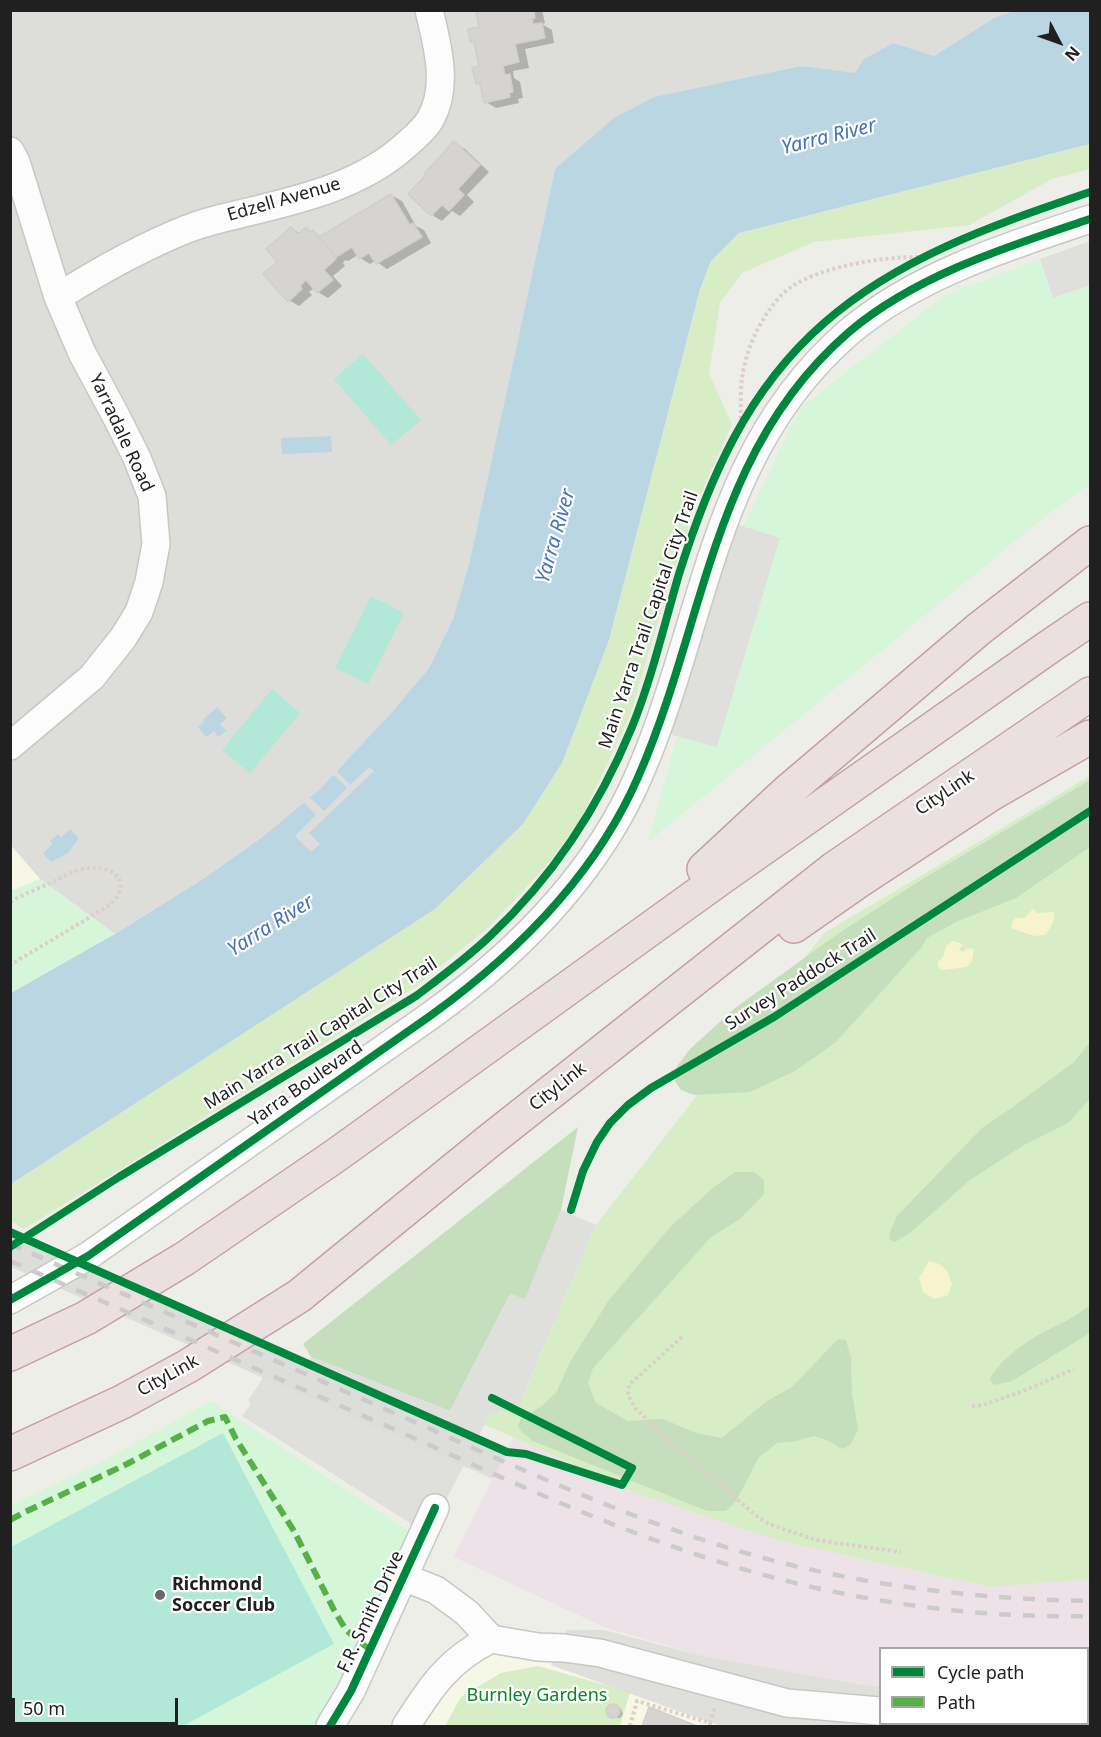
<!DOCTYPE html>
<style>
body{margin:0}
#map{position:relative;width:1101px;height:1737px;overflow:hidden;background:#eeeee9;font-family:"Noto Sans",sans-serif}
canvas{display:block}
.frame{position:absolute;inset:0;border:12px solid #202020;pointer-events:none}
.legend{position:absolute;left:879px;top:1647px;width:210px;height:78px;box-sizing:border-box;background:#fff;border:2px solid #a6a6a6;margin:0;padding:8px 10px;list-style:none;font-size:18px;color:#202020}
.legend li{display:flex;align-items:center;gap:12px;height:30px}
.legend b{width:30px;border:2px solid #a6a6a6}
.north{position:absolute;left:1029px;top:12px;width:60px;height:60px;-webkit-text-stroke:4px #fff;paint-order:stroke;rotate:131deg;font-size:16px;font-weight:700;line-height:24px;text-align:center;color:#202020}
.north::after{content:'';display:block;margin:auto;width:21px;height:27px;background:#202020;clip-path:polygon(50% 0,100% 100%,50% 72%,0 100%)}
.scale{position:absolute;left:12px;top:1698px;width:166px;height:27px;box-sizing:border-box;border:3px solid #202020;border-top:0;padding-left:8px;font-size:18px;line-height:21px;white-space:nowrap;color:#202020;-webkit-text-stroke:4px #fff;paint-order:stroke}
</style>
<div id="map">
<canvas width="1101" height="1737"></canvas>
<div class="frame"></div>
<ul class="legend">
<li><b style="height:8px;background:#00873e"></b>Cycle path</li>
<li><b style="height:8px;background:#55b145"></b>Path</li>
</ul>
<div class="north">N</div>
<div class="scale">50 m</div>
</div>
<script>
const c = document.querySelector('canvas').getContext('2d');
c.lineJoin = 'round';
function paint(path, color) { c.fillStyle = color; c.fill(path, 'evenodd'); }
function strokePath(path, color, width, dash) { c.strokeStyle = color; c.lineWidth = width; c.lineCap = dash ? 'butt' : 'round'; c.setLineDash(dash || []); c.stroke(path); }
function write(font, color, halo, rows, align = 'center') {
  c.font = font + ' "Noto Sans",sans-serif'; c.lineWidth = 4.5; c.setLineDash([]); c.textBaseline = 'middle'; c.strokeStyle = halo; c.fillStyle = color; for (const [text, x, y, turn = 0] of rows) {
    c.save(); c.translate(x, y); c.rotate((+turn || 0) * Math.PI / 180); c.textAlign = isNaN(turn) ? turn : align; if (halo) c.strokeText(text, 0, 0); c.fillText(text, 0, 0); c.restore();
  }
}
const residential = new Path2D(`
 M10,11H1013L994,18L934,56L894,43L855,74L802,66L555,169L469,564L453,619L429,668L391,713L319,790L261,838L206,877L115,934L40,879L11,845Z`);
const industrial = new Path2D(`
 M513,1438L639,1494L776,1540L991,1587L1090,1579V1726H1082L1081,1724H1088V1648H880V1686L863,1685L699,1655L604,1627L454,1557Z`);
const education = new Path2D(`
 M10,845L40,879L11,891H10Z
 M474,1648L560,1650L551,1665L720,1726H406Z`);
const grass = new Path2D(`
 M1090,144V169L1052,179L969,225L814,242L742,273L720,303L709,374L732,424L696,504L665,598L630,716L580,821L547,865L490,926L414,988L24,1229L11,1221V1184L435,909L523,824L562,763L609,640L700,289L711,261L739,233Z
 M1090,776V1579L991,1587L776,1540L639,1494L479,1422L524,1394L596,1225L824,933Z
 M538,1666L630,1692L620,1726H445L461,1697L501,1673Z`);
const forest = new Path2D(`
 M1090,780V847L1016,898L956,922L927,938L921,948L835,1043L795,1071L750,1092L694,1095L681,1090L675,1081L677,1066L690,1049L735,1008L839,933L921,880Z
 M1090,1042V1099L1068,1123L1024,1145L970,1180L911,1232L895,1242L890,1240L889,1234L897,1216L982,1128L1010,1109L1074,1062Z
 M578,1127L561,1210L525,1300L510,1294L450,1411L311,1357L303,1344Z
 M735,1172H754L764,1180V1194L740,1219L711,1237L593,1368L588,1383L596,1403L628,1421L663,1419L696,1433L722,1438L767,1401L792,1387L838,1339L846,1340L851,1358L852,1393L858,1430L851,1444L842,1449L829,1441L814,1436L796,1441L777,1443L759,1457L736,1501L726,1511H707L533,1441L522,1432L518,1426L520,1420L543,1405L556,1393L570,1362L609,1300L671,1226L714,1187Z
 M1090,1305V1333L1012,1381L994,1385L990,1379C998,1362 1025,1342 1042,1333C1058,1324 1077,1317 1090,1305Z`);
const sand = new Path2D(`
 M1033,909L1038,913L1054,912C1055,922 1051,927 1045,935L1034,936L1011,928L1012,922L1016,918H1024Z
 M953,941L963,944L959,950L963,952L968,948L974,949L972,961L967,967L942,970L938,967V962L943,957L946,946Z
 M929,1261C945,1264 947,1270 952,1284L948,1295L934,1299L923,1292L919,1278Z`);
const park = new Path2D(`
 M1040,259L1053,298L1090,285V484L1052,511L648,842L677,736L717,747L780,538L743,526L800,408L945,295Z
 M40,879L115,934L11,993V891Z
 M211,1401L415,1535L314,1726H11V1505L99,1463Z`);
const pitch = new Path2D(`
 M363,354L421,420L391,445L334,379Z
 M371,596L404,613L368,684L335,668Z
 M272,689L300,713L250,773L222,750Z
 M223,1433L334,1644L183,1726H11V1547Z`);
const parking = new Path2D(`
 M1090,241V285L1053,298L1040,259Z
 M724,520L780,538L717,747L657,731Z
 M561,1210L596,1225L515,1414L504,1410L494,1413L488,1418L444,1504L427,1498L413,1525L242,1416L251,1404L248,1400L260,1383L269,1365L298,1377L311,1357L450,1411L510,1294L525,1299Z
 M567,1630H604L699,1655L863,1685L880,1686V1724H1030L1029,1726H720L551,1665L557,1648Z`);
const water = new Path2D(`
 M1013,11H1090V144L739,233L711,261L700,289L609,640L562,763L523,824L435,909L11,1184V993L115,934L206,877L261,838L319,790L391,713L429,668L453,619L469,564L555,169L614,118L654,97L802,66L855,73L864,59L894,43L934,56L994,18Z
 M331,436L332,452L282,454L281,438Z
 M217,707L227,718L220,724L226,731L218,737L214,731L206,737L198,727L204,722L203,720Z
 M70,829L79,838L68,853L51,862L43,853L53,844L50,841L58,834L61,837Z`);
const pier = new Path2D(`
 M329,763L350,785L369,767L374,771L309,833L320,844L311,852L295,836L316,815L296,794L301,789L324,811L347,788L326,767Z
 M11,1228L508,1448L493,1479L11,1267Z`);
const shadow = new Path2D(`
 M483,10H542L545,23L542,24L552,30L554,43L525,49L529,68L513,71L514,78L520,82L523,98L518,99L519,103L496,108L486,102L482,86L477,83L481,67L476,44L472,41L481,28Z
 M454,143L465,149L489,172L467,195L474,202L460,216L452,211L442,221L432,215L410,194Z
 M391,195L402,201L416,226L424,230L431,243L387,269L375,261L370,264L360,258L358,255L348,261L345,260L343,263L345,266L333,276L342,286L328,298L318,292L314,288L309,292L312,295L299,306L289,300L279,262L291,228L301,234L306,229L322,237Z
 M614,1705L621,1709L623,1714L620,1718H616L608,1714L607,1711L609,1707Z
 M650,1709L696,1726H643Z`);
const building = new Path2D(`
 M482,10H534L535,18L532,19L533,24L542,23L545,38L515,44L519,62L503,66L505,75L510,74L513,92L509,93L510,97L484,103L480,83L476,84L472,68L479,66L474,42H470L468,29L479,27L476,13L482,12Z
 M454,141L480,165L458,189L464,195L449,211L442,205L431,216L408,194L426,175L424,174Z
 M391,194L410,225L413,223L422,237L376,264L369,253L359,259L352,247L336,257L319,237Z
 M291,227L298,234L306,227L310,232L313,230L335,255L333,256L336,259L324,270L333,280L317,293L306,280L300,286L302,289L288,302L263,274L277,262L266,249Z
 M606 1711a7 7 0 1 1 14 0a7 7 0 1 1-14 0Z
 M649,1707L697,1726H642Z`);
const path = new Path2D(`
 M741,425C741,410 740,394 742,379C745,348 767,302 794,285C825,266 882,257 918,257
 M10,902C24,894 39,888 53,882C62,877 73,871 83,869C114,862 136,884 107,907L10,965
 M682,1337L629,1385L628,1395L635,1408L680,1451L758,1517L769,1524L816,1540L901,1552
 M972,1406L983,1405L1021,1392L1074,1369
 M710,1723L715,1707
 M630,1726L637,1701L710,1723V1726`);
const minor = new Path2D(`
 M10,151L16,162L58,297L82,353L117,418L137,458L152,496L156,544L149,582L139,612L123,638L92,677L10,746
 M58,297C99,271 142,247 187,229C205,222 222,218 240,214C298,200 362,186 407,144C415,137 426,128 431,118C449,85 437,44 429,10
 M10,1300L88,1256L430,1016C516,954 596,875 639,775C707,619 711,451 849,332C916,275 1009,246 1090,219
 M403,1577L436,1590L467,1613L491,1639L538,1647L564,1648L600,1653L787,1703L880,1711
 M1016,1724V1726
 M330,1726L351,1691L435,1508
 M406,1726C430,1688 449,1659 491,1639`);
const highway = new Path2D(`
 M704,869L788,791L980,628L1090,543
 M794,926L857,882L991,794L1090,737
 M10,1354L86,1318L184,1259L335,1156L722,877L1046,649L1090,619
 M10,1454L122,1402L188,1366L299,1296L489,1141L835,868L1090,694`);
const rail = new Path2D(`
 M10,1244C135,1299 260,1354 385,1409C499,1459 613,1513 732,1549C848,1584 969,1599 1090,1601
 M10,1261C139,1317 267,1374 396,1430C490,1472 585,1517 683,1550C813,1595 952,1619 1090,1616`);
const quiet = new Path2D(`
 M10,1520L25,1512L127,1464L208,1421L225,1417L236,1439L294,1531L334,1610L346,1630L370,1650`);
const cycleway = new Path2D(`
 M571,1210L583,1171L597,1142L610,1123L628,1105L651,1088L774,1017L1090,811
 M10,1232L507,1452L526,1454L622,1485L632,1468L492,1398
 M10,1247L119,1177L416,996C441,977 467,958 490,936C553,877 599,807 632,727C652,678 664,625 679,574C709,479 747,390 824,323C900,256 997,224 1090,192
 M10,1300L88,1256L430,1016C516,954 596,875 639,775C707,619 711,451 849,332C916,275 1009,246 1090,219
 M330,1726L351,1691L435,1508`);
const markers = [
 [160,1595,6,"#686866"]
];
const streetNames = [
 ["Edzell Avenue",284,200,-16],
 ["Yarradale Road",121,433,65],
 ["Main Yarra Trail Capital City Trail",649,620,-71],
 ["CityLink",945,793,-34],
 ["Survey Paddock Trail",801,980,-32],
 ["Main Yarra Trail Capital City Trail",321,1034,-32],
 ["Yarra Boulevard",306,1084,-35],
 ["CityLink",558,1087,-38],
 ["CityLink",168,1376,-29],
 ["F.R. Smith Drive",371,1612,-65]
];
const poiNames = [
 ["Richmond",172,1585],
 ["Soccer Club",172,1606]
];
const parkNames = [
 ["Burnley Gardens",537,1696]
];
const waterNames = [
 ["Yarra River",829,137,-14],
 ["Yarra River",556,536,-74],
 ["Yarra River",271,926,-32]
];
paint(residential, '#ddddda');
paint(industrial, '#ece2e7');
paint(education, '#f6f7e5');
paint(grass, '#d6edc6');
paint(forest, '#c5dfbd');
paint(sand, '#f7f4cd');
paint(park, '#d6f6da');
paint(pitch, '#b2e8d7');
paint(parking, '#dfdfdc');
paint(water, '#bbd6e3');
paint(pier, '#dddddb');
paint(shadow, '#0003');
paint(building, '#d5d4d0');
strokePath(building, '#d2cfca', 1.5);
strokePath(minor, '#c7c7c5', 30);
strokePath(highway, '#c59fa5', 36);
strokePath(path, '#dccfca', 4, [3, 3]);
strokePath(minor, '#fcfcfc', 27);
strokePath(highway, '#ebe0e0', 33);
strokePath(rail, '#cbcbca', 4.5, [12, 12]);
strokePath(quiet, '#55b145', 6, [12, 6]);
strokePath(cycleway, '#00873e', 8);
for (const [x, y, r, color] of markers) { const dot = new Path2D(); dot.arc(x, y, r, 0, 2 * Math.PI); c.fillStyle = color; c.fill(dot); strokePath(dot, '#fff', 2); }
write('18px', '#202020', '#fff', streetNames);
write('bold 18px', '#202020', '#fff', poiNames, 'left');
write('18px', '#06861f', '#fff', parkNames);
write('italic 20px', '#4771b5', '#fff', waterNames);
</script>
